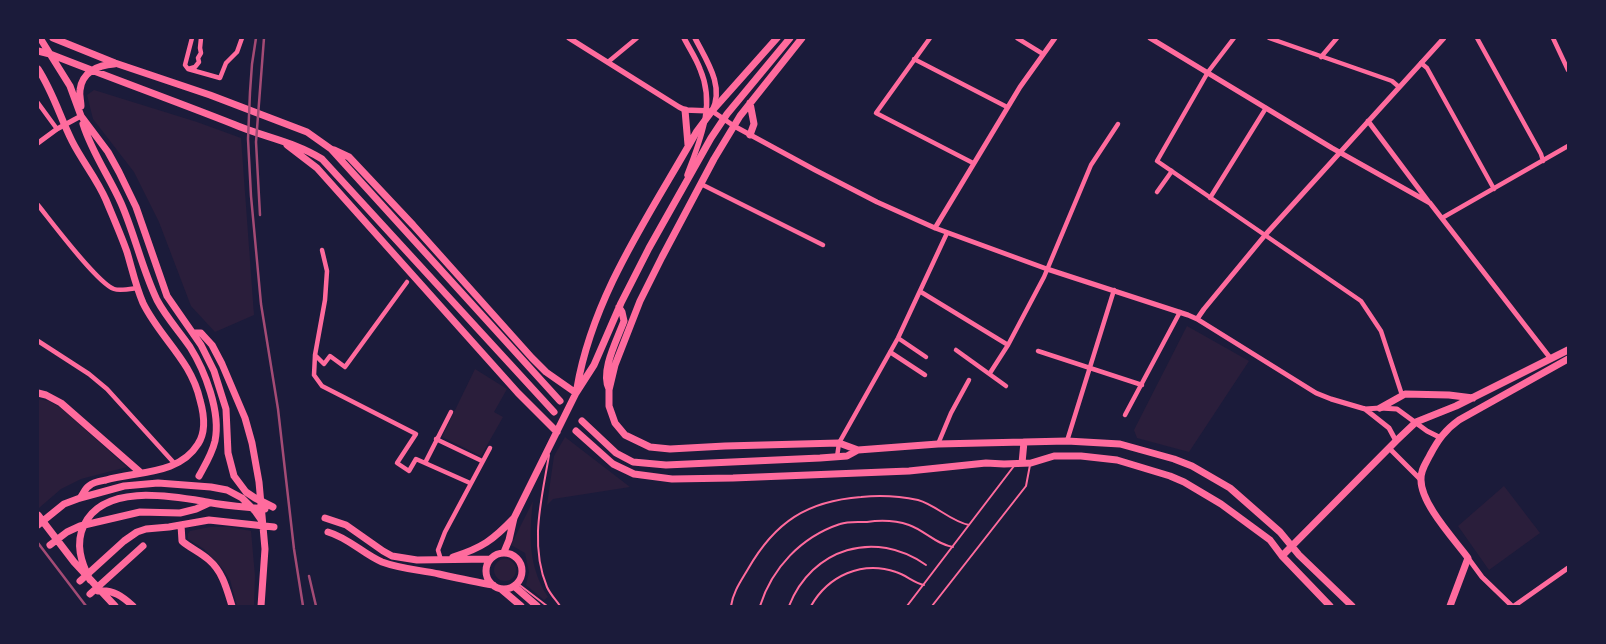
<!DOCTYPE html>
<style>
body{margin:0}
#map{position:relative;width:1606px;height:644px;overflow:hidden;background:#1b1b3a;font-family:"Noto Sans",sans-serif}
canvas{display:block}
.frame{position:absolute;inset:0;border:39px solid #1b1b3a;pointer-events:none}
</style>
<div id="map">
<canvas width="1606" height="644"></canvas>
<div class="frame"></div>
</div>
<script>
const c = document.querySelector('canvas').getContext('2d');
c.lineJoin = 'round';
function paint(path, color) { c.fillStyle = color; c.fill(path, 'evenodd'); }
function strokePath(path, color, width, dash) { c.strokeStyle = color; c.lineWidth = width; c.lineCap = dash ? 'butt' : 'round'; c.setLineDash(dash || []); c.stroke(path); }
const green = new Path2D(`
 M94,90L197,122L241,138L254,315L215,332L191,306L159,222L134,172L93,119L87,95Z
 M1187,326L1249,361L1189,452L1137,438L1134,430Z
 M475,369L507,389L494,412L503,417L481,456L442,437Z
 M38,399L49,401L61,408L127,467L81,479L61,489L39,508L38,505Z
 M565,437L630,487L553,499L547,505L554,456Z
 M1504,486L1540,533L1489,570L1458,526Z
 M533,501C529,536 528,566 548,597L544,600L526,585L529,572L525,553L511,545Z
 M210,527H230L251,531L255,576L254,606H237L230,580L223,569L204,549L188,539V534L190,531Z
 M494 570a11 11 0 1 1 22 0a11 11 0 1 1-22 0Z`);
const service = new Path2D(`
 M549,455C542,498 529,544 547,587C550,594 556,600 560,606
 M517,583L547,606
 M731,606C733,592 741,581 748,569C775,522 807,501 861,497C881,495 899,496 918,500C936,505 950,521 969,525
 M760,606C772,568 801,537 840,524C848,521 858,522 867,522C881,520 894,520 909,525C924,530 937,545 953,547
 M789,606C812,548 875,529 926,565
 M811,606C828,576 862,560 896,572C906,575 914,583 924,585
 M907,606L1014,466
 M932,606L1026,486L1030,465`);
const minor = new Path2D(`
 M192,38L185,65L188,69L220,78L226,63L237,52L242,38
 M930,38L876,113L973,163
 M1017,38L1043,54
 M1234,38L1208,72L1157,161L1361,301L1381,331L1402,395
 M1269,38L1392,81L1399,87
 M1477,38L1541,154L1543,161
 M1553,38L1568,70
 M1321,57L1337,38
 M914,59L1007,107
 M608,62L637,38
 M1421,63L1427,68L1494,189
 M188,69L195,67L199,62L198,58L201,53L200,48L201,38
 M38,103L57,129
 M701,184L823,245
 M1157,192L1172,171
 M1210,198L1266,108
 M38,205C51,221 97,283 114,289C120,291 130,289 137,288
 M1442,218L1568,146
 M322,250L327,271L325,300L315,355L314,375L322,386L416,434L397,463L409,471L416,459L470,483
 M921,292L1008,345
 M898,338L926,357
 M38,341L89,374L107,389L175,464
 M956,350L1006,386
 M1038,351L1142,385
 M890,352L925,375
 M315,355L324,364L330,356L345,367L407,282
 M990,373L1008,345L1044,277L1091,165L1118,124
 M1125,415L1180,312
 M436,439L482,461
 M1067,441L1114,290
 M938,444L951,413L969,380
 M837,457L839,443L898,338L947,233
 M425,463L451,412
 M441,560L438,550L445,532L490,448`);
const tertiary = new Path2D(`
 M1150,38L1332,148L1430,203L1551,359
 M712,111L734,126L815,170L877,202L935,228L1047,269L1188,315L1197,319L1316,393L1331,399L1365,409L1380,408L1397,409L1427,431L1439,437
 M1368,121L1428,201
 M38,143L57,129L81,116
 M935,228L1020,87L1055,38
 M1197,319L1204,309L1266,234L1444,38
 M1365,409L1389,428L1396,441
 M1389,448L1420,479
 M1468,558L1482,577L1512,606
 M1514,606L1568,568`);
const secondary = new Path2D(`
 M569,38L679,107L685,110L712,111C725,86 706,60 695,38
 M684,38C689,48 696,58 700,69C716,106 700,140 687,175`);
const primary = new Path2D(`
 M40,38L70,86L81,116L108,152L119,172L136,207L167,296L201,345L214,371L226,409L228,453L234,476L246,492L255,498L273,507
 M53,38L115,63L210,95L307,132L331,149L560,401
 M802,38L740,116L714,159L662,257L640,301L615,365L609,390V406L615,423L625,435L650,447L670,449L725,446L839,443L858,450
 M38,51L50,54C111,78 172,100 233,124C263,137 293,141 322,159L554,412
 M38,69C53,92 60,117 72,141C82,161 97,179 106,200C113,217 121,235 127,252C132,269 136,287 143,303C160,338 191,360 200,400C204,414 206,432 198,444C179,475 138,471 106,480C101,481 93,482 89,486C85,488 83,495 80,498
 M81,106C81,101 79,96 80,90C82,72 98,65 114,64
 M685,110L688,145
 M83,124C92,153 109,176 121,203C135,235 142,269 157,300C166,317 179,331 190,347C205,371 221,412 215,441C212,454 205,465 199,476
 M750,135L754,124L750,103
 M287,145L317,168L518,393L557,432
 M334,150L349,157L413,225L532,358L546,372L576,393
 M193,333H201L212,345L222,364L245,418L252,443L259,482L265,549L261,606
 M577,388C593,294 651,213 697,131L712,111L777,38
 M609,389C600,371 617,340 624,321L622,312L619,307
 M38,393L46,395L61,403L141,473
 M1380,408L1405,394L1449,395L1473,398
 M582,421L616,453L633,462L666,465L820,458L847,456L858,450L938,444L1067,441L1120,444L1174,459L1192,466L1230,488L1280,532L1299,555L1352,606
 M576,431L613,464L634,474L672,479L733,478L909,471L986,463L1004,464L1031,463L1054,456H1081L1117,460L1170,476L1184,482L1221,504L1270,540L1282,556L1330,606
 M1022,463L1024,442
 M38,515L74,562L115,606
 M325,518L346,525L383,551L392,556L417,560L490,559
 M38,525L64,504L80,498L124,486L158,483L211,487L227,490L242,498L255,511L262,521
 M181,525L182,541C190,548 200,552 209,560C223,572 227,590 232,606
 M328,532C349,538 363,554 382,562C401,569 420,570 439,574C457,578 475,582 493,585
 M50,545L67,532L80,526L140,512L180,513L196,509L209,503
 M504,552L509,540L514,518L576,393L594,365L621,303L649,248L711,138L727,114L790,38
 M486 571a18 18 0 1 1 36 0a18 18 0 1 1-36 0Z
 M1282,556L1396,441L1416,422L1456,406L1568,350
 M453,557C482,548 493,540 514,518
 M90,580C81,562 75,544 84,525C104,483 171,496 207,502C226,506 246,507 265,509
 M80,581L124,541L137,532L146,529L169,527L209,520L274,527
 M514,586L537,606
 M501,589L521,606
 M98,591C113,589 123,597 133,606
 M90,594L143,546
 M1450,606L1468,558C1454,539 1421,504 1421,480C1420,471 1426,463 1430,455C1438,440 1445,430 1459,420L1568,359`);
const rail = new Path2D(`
 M256,38L252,64L250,92L248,139L251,196L261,304L278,409L294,549L303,606
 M260,215L256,142L264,38
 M38,543L86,606
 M309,576L316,606`);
paint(green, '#2a1e3b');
strokePath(service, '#ff6b9d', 2);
strokePath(minor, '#ff6b9d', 4.5);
strokePath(tertiary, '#ff6b9d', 5);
strokePath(secondary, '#ff6b9d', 5.5);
strokePath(primary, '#ff6b9d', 7);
strokePath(rail, '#a44b75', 2.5);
</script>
